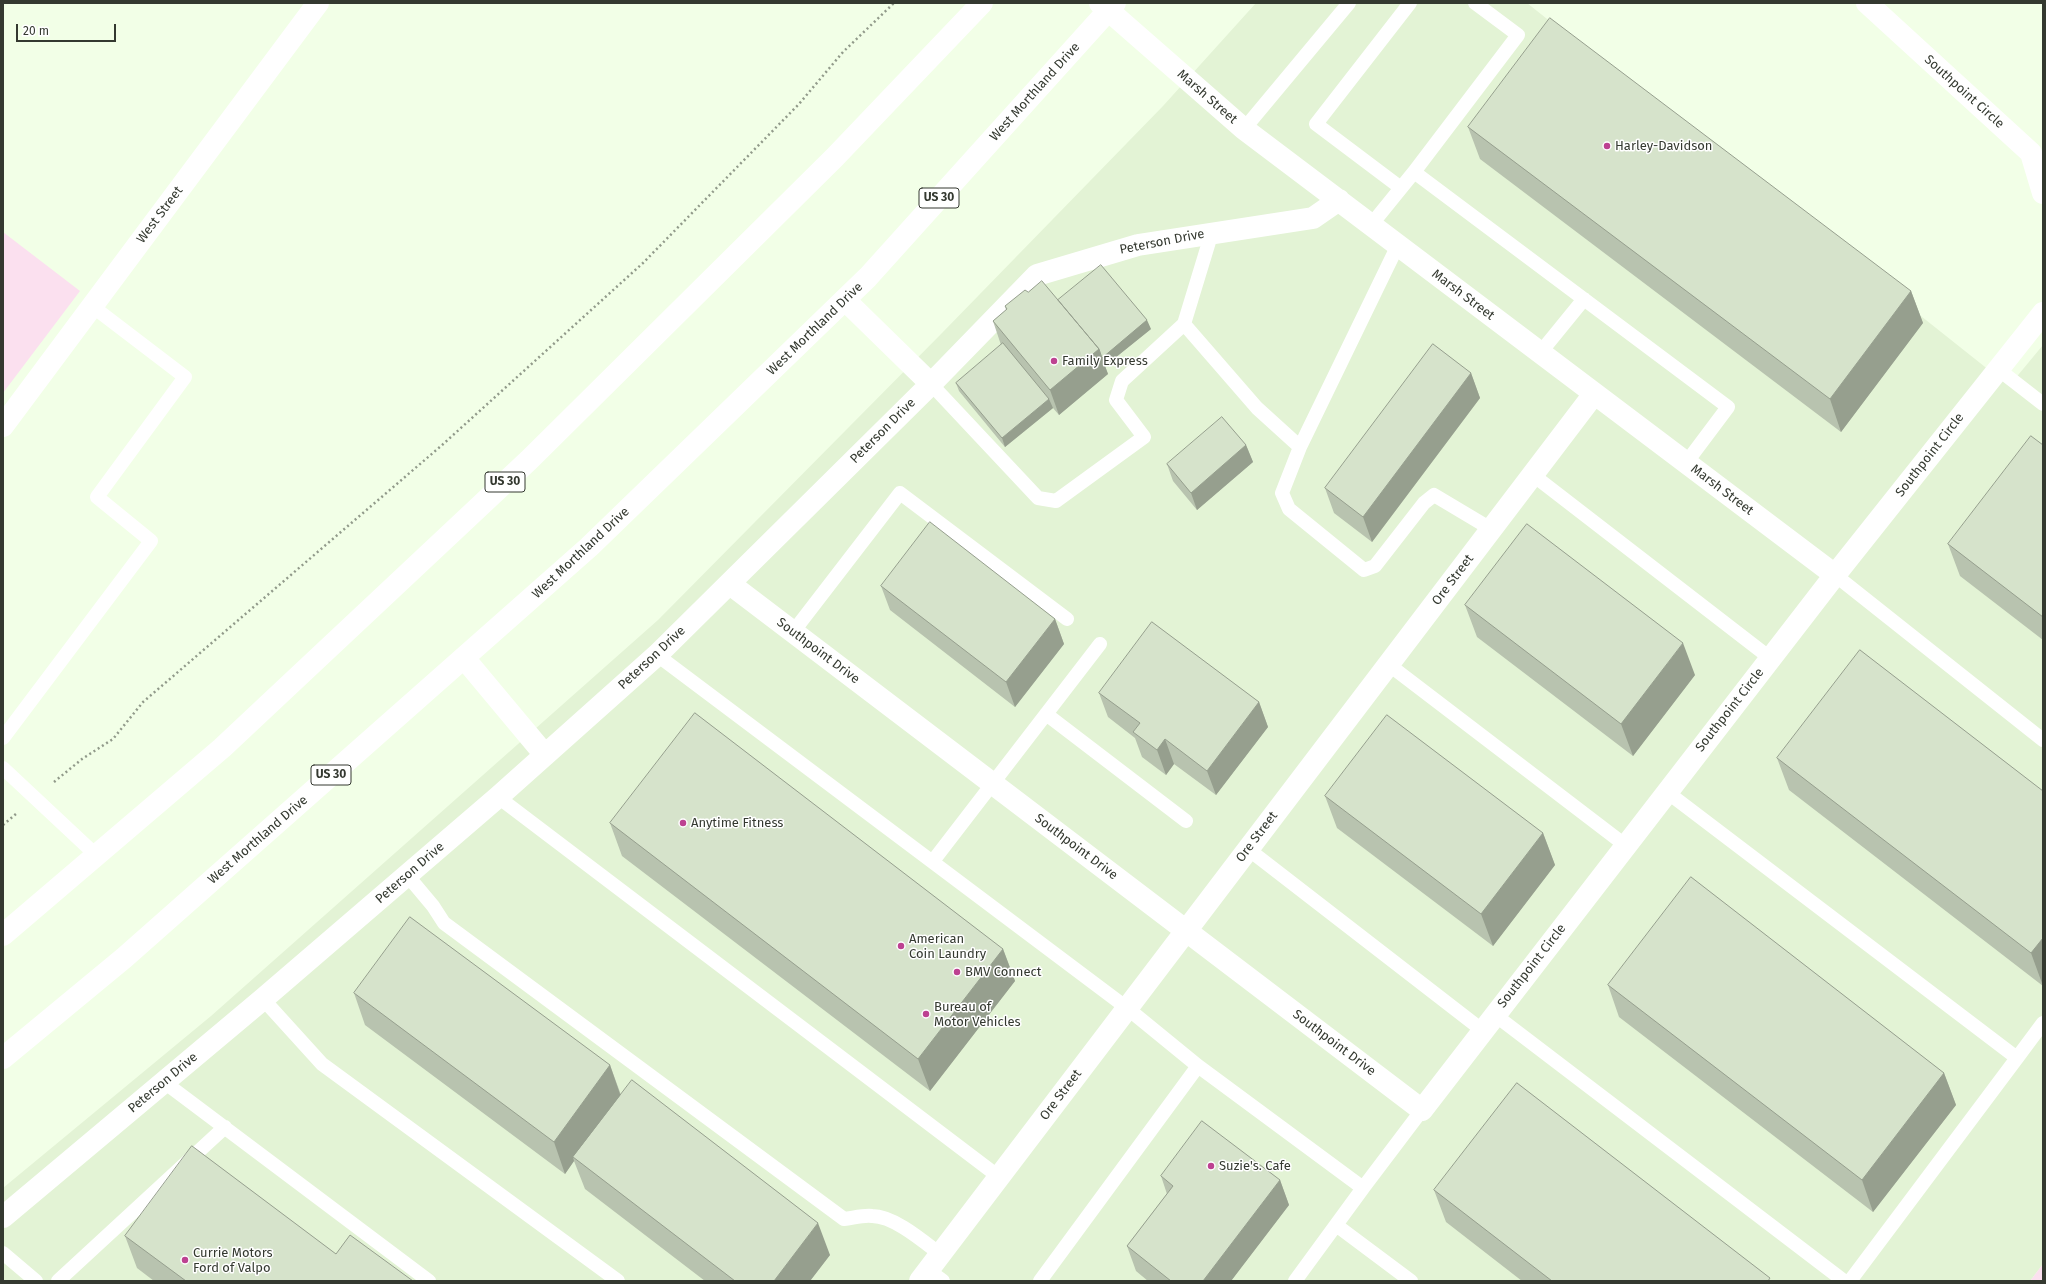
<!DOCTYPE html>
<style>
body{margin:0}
#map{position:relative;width:2046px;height:1284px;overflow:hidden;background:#f2ffe7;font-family:"Fira Sans",sans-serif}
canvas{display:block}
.frame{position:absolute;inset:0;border:4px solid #343930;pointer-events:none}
.scale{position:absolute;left:16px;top:24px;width:100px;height:18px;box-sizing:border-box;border:2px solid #343930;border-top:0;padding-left:5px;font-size:12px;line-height:14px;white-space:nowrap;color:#343930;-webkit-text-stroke:3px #fff;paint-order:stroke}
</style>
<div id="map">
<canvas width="2046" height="1284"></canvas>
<div class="frame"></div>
<div class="scale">20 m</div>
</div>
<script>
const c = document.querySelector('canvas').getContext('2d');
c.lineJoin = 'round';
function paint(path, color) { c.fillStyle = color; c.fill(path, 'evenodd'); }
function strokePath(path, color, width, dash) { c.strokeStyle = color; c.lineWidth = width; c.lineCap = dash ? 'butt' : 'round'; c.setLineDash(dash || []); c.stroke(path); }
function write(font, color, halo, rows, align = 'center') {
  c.font = font + ' "Fira Sans",sans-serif'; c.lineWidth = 3; c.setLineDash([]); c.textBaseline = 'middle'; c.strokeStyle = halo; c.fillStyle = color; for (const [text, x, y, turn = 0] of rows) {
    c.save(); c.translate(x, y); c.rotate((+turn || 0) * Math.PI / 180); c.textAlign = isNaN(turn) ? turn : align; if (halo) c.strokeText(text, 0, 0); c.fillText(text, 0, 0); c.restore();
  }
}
const built = new Path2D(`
 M1256,3H1527L2009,386L2043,345V1264L2030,1281H3V1188L211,1016L658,620L942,333L1163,106Z`);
const green = new Path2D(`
 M3,232L80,291L3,393Z
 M2043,1264V1281H2030Z`);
const path = new Path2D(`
 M54,782L82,759L113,739L143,702L441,446L643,263L799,104L843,52L894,3
 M3,825L17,813`);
const service = new Path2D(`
 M1244,129L1349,3
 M1414,172L1518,35L1475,3
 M1401,188L1316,124L1410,3
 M1371,225L1414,172L1728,407L1686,463
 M1398,245L1300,447L1282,493L1289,509L1364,570L1375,566L1424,503L1434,495L1491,529
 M1184,324L1212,232
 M1540,353L1584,299
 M1998,369L2043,404
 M931,384L1038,498L1056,501L1144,437L1116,400L1122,381L1184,324L1257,408L1300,447
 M1533,475L1770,658
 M1835,575L2043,740
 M793,632L900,493L1067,619
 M657,655L1127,1008L1198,1066
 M1388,664L1625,845
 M1046,714L1186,821
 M3,738L151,541L97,497L185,377L92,306
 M3,768L96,855
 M1667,792L2017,1058L2043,1023
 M498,797L999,1177
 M1248,849L1482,1030
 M933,861L1100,644
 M407,875L433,906L444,923L844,1219C853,1218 863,1215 872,1216C894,1216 923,1241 940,1254
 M263,999L322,1064L618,1281
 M1495,1015L1844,1281
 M164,1082L429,1281
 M1336,1225L1411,1281
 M3,1253L36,1281
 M928,1270L943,1281
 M58,1281L225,1127
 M1040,1281L1198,1066L1363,1188L1422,1110
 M1295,1281L1363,1188
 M1850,1281L2017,1058`);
const minor = new Path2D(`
 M1100,3L1244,129L1835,575
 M1867,3L2031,153L2043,193
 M845,300L931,384
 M3,426L318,3
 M730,584L1422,1110L1835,575L2043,313
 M464,658L545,755
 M3,1217L263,999L498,797L657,655L931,384L1037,275L1138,245L1313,218L1339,200
 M920,1281L1594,394`);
const trunk = new Path2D(`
 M3,935L222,748L529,460L835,157L982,3
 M3,1058L124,958L589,547L868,277L1115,3`);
const wall = new Path2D(`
 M1468,127L1911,291L1923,323L1841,432L1480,159Z
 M1028,292L1058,300L1151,329L1105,366L1108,374L1059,415L1053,408L1005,447L959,391L956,383L1001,345L993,321L1006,310L1005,306Z
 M1471,373L1480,398L1372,542L1334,513L1325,488Z
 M1246,445L1253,462L1197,510L1173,481L1167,464Z
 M2043,445V640L1960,576L1948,544Z
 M881,586L1055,619L1064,644L1015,707L890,610Z
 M1465,605L1695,675L1633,756L1477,637Z
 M1099,693L1259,702L1268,727L1216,795L1174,764L1166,775L1142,757L1135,738L1108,717Z
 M1777,758L2043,791V986L1789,790Z
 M1325,796L1543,833L1555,865L1493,946L1337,828Z
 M610,823L1003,949L1015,981L930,1091L622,856Z
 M1608,985L1944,1073L1956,1105L1873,1212L1619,1017Z
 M354,993L610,1065L621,1095L830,1255L810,1281H705L585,1189L574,1161L565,1174L365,1025Z
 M1161,1176L1280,1180L1289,1205L1231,1281H1148L1136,1271L1127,1246L1167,1194Z
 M1434,1190L1771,1281H1522L1446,1222Z
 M125,1236L336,1254L413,1281H154L137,1268Z`);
const shadedWall = new Path2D(`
 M1911,291L1923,323L1841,432L1830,399Z
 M1147,320L1151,329L1105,366L1108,374L1059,415L1050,390L1099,349Z
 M1471,373L1480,398L1372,542L1363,517Z
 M1049,399L1053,408L1005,447L1002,438Z
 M1246,445L1253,462L1197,510L1191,493Z
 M1055,619L1064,644L1015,707L1006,682Z
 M1683,643L1695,675L1633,756L1621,724Z
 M1259,702L1268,727L1216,795L1207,771Z
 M1165,739L1174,764L1166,775L1157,750Z
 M1543,833L1555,865L1493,946L1481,914Z
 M2043,938V986L2031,953Z
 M1003,949L1015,981L930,1091L918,1059Z
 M610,1065L621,1097L573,1157L574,1161L565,1174L554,1142Z
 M1944,1073L1956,1105L1873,1212L1862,1180Z
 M1280,1180L1289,1205L1231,1281H1203Z
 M818,1223L830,1255L810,1281H774Z`);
const building = new Path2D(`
 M1550,18L1911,291L1830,399L1468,127Z
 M1101,265L1147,320L1102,358L1099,349L1058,300Z
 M1042,281L1099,349L1050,390L993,321L1007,309L1005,306L1025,290L1028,292Z
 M1003,343L1049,399L1002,438L956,383Z
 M1433,344L1471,373L1363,517L1325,488Z
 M1222,417L1246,445L1191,493L1167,464Z
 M2031,436L2043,445V617L1948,544Z
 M930,522L1055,619L1006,682L881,586Z
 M1527,524L1683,643L1621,724L1465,605Z
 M1152,622L1259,702L1207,771L1165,739L1157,750L1133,732L1140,723L1099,693Z
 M1860,650L2043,791V938L2031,953L1777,758Z
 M695,713L1003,949L918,1059L610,823Z
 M1387,715L1543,833L1481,914L1325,796Z
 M1691,877L1944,1073L1862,1180L1608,985Z
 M410,917L610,1065L554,1142L354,993Z
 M632,1080L818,1223L774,1281H735L573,1157Z
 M1517,1083L1770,1278L1768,1281H1552L1434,1190Z
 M1202,1121L1280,1180L1203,1281H1171L1127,1246L1173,1186L1161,1176Z
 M192,1146L336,1254L350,1235L413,1281H186L125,1236Z`);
const markers = [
 [1607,146,4,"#bd4191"],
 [1054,361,4,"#bd4191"],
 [683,823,4,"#bd4191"],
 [901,946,4,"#bd4191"],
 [957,972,4,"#bd4191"],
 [926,1014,4,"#bd4191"],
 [1211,1166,4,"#bd4191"],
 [185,1260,4,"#bd4191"]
];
const shields = [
 [939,198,40],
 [505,482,40],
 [331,775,40]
];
const shieldNames = [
 ["US 30",939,198],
 ["US 30",505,482],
 ["US 30",331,775]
];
const streetNames = [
 ["West Morthland Drive",1035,92,-48],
 ["Southpoint Circle",1964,92,42],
 ["Marsh Street",1207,97,41],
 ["West Street",160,215,-53],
 ["Peterson Drive",1162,242,-11],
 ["Marsh Street",1463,295,37],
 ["West Morthland Drive",815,329,-44],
 ["Peterson Drive",883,431,-45],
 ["Southpoint Circle",1930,455,-52],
 ["Marsh Street",1722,490,37],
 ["West Morthland Drive",581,553,-43],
 ["Ore Street",1453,580,-53],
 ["Southpoint Drive",818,651,37],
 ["Peterson Drive",652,658,-43],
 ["Southpoint Circle",1730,710,-52],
 ["Ore Street",1257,837,-53],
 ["West Morthland Drive",258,840,-41],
 ["Southpoint Drive",1076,847,37],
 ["Peterson Drive",410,873,-41],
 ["Southpoint Circle",1532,966,-52],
 ["Southpoint Drive",1334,1043,37],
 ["Peterson Drive",163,1083,-40],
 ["Ore Street",1061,1095,-53]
];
const poiNames = [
 ["Harley-Davidson",1615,146],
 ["Family Express",1062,361],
 ["Anytime Fitness",691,823],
 ["American",909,939],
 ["Coin Laundry",909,954],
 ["BMV Connect",965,972],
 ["Bureau of",934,1007],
 ["Motor Vehicles",934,1022],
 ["Suzie's. Cafe",1219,1166],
 ["Currie Motors",193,1253],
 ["Ford of Valpo",193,1268]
];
paint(built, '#e3f3d5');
paint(green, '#fbe0ef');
strokePath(path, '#919a8a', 2.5, [2, 3]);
strokePath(service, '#fff', 14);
strokePath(minor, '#fff', 22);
strokePath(trunk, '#fff', 22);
paint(wall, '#b8c3af');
paint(shadedWall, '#969f8e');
paint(building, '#d6e3cb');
strokePath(building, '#969f8e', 1);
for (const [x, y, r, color] of markers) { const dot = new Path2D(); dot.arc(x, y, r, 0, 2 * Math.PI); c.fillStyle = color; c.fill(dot); strokePath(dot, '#fff', 1.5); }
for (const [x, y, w] of shields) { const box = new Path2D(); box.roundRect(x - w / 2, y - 10, w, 20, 3); c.fillStyle = '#fff'; c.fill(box); strokePath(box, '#343930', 1); }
write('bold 12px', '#343930', null, shieldNames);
write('13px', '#343930', '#fff', streetNames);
write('13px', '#343930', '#fff', poiNames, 'left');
</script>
